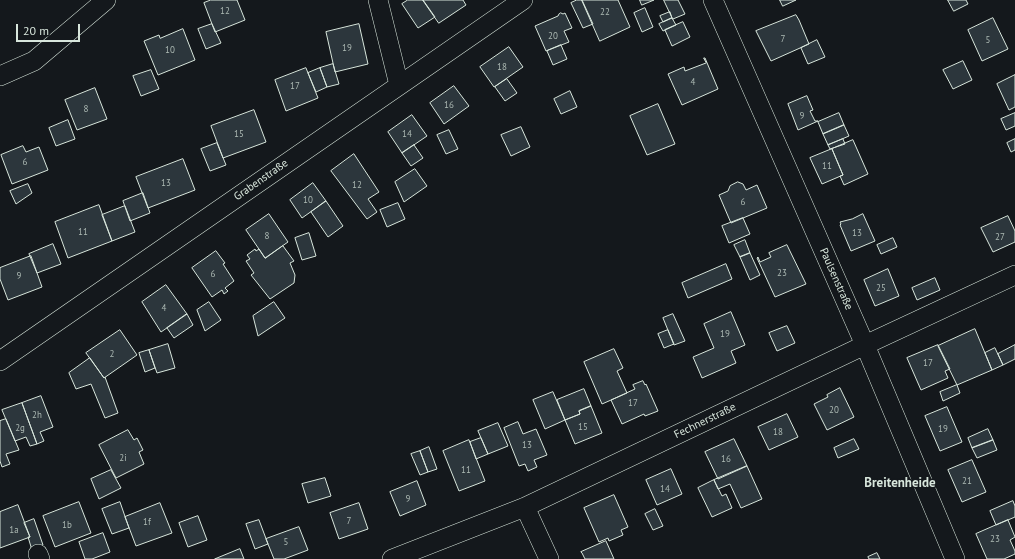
<!DOCTYPE html>
<meta charset="utf-8">
<style>
body{margin:0}
#map{position:relative;width:1015px;height:559px;overflow:hidden;background:#14181c;font-family:"PT Sans",sans-serif}
canvas{display:block}
.scale{position:absolute;left:16px;top:24px;width:64px;height:18px;box-sizing:border-box;border:2px solid #d8e6dc;border-top:0;padding-left:5px;font-size:12px;line-height:14px;white-space:nowrap;color:#d8e6dc;-webkit-text-stroke:3px #14181c;paint-order:stroke}
</style>
<div id="map">
<canvas width="1015" height="559"></canvas>
<div class="scale">20 m</div>
</div>
<script>
const c = document.querySelector('canvas').getContext('2d');
c.lineJoin = 'round';
function paint(path, color) { c.fillStyle = color; c.fill(path, 'evenodd'); }
function strokePath(path, color, width, dash) { c.strokeStyle = color; c.lineWidth = width; c.lineCap = dash ? 'butt' : 'round'; c.setLineDash(dash || []); c.stroke(path); }
function write(font, color, halo, rows, align = 'center') {
  c.font = font + ' "PT Sans",sans-serif'; c.lineWidth = 3; c.setLineDash([]); c.textBaseline = 'middle'; c.strokeStyle = halo; c.fillStyle = color; for (const [text, x, y, turn = 0] of rows) {
    c.save(); c.translate(x, y); c.rotate((+turn || 0) * Math.PI / 180); c.textAlign = isNaN(turn) ? turn : align; if (halo) c.strokeText(text, 0, 0); c.fillText(text, 0, 0); c.restore();
  }
}
const building = new Path2D(`
 M211,0H237L245,20L215,32L204,3Z
 M408,0H423L435,17L418,28L402,4Z
 M423,0H463L466,5L439,23Z
 M577,0H582L593,24L583,28L571,3Z
 M582,0H618L630,27L600,41Z
 M640,0H654L642,5Z
 M664,0H678L685,14L673,19Z
 M780,0H796L783,6Z
 M948,0H966L968,4L954,11Z
 M645,8L653,27L642,32L634,13Z
 M670,12L672,18L663,22L660,16Z
 M561,13L563,14L565,13L572,28L564,31L569,42L546,51L535,26L558,16L559,14Z
 M796,15L799,20L809,44L771,61L756,31Z
 M672,18L676,25L663,31L659,24Z
 M993,18L1008,49L982,61L968,30Z
 M683,22L690,37L672,46L665,30Z
 M212,24L221,43L206,49L198,29Z
 M359,24L368,64L335,72L326,32Z
 M183,29L195,60L158,75L144,41L159,35L160,38Z
 M817,40L825,57L808,64L801,48Z
 M561,45L567,59L553,65L547,51Z
 M509,47L523,67L494,87L480,67Z
 M704,58H705L718,89L682,105L668,74L684,67L685,71L706,63Z
 M963,61L972,80L953,89L943,70Z
 M333,64L339,84L327,87L320,68Z
 M306,68L318,98L286,111L275,80Z
 M320,68L327,87L316,92L308,73Z
 M151,70L159,89L141,96L133,76Z
 M1015,75V107L1009,110L997,84Z
 M507,79L517,93L505,101L495,87Z
 M454,86L469,106L444,124L430,103Z
 M95,88L107,119L77,130L65,100Z
 M570,91L577,107L561,114L554,99Z
 M807,96L813,110L810,111L815,121H818L798,130L788,104Z
 M658,104L675,144L647,155L630,116Z
 M254,110L266,142L223,158L211,126Z
 M839,113L844,125L823,134L818,122Z
 M1015,113V126L1006,130L1001,119Z
 M412,115L427,136L402,153L388,132Z
 M68,120L75,139L56,146L49,128Z
 M844,125L849,136L828,145L823,134Z
 M521,127L530,147L511,156L501,135Z
 M449,130L458,149L446,154L437,135Z
 M843,139L845,144L830,149L828,145Z
 M1015,139V150L1011,152L1007,143Z
 M853,140L868,174L844,185L840,176L843,175L832,149Z
 M217,143L226,165L210,171L201,149Z
 M414,145L423,158L411,166L402,153Z
 M23,146L26,152L39,147L48,170L12,184L1,155Z
 M832,149L843,175L822,184L810,158Z
 M354,154L379,192L368,199L377,212L367,219L331,171Z
 M183,159L195,190L148,208L136,177Z
 M415,169L427,186L404,202L395,182Z
 M738,182L743,184L746,190L757,185L767,208L731,223L719,195L728,191L730,186Z
 M313,183L326,201L302,218L290,200Z
 M28,184L32,193L16,204L10,191Z
 M143,193L150,213L130,221L123,201Z
 M326,201L343,226L328,237L311,212Z
 M398,203L405,219L387,227L380,210Z
 M99,205L112,241L68,258L55,222Z
 M125,206L135,232L112,241L102,215Z
 M269,214L288,242L265,258L246,230Z
 M863,214L875,241L851,251L840,225L841,224L840,222L852,219Z
 M1008,216L1015,231V242L993,252L981,228Z
 M743,218L750,234L729,243L722,226Z
 M309,233L316,256L302,260L295,238Z
 M893,238L897,247L881,254L877,245Z
 M745,240L750,253L740,257L734,245Z
 M53,244L61,264L37,273L29,254Z
 M787,245L806,284L775,297L757,258L758,257L760,262L771,257L769,253Z
 M283,246L294,261L290,263L295,275L294,283L270,299L251,275L254,273L246,261L250,259L247,255L255,249L256,251L259,249L265,258Z
 M216,251L225,263L223,264L234,281L225,288L228,291L224,294L222,290L212,297L192,268Z
 M750,253L760,275L750,280L740,257Z
 M31,256L42,287L8,300L0,279V268Z
 M726,264L732,279L688,298L682,283Z
 M888,269L899,296L875,306L864,280Z
 M935,278L940,290L917,300L912,288Z
 M166,285L187,314L161,332L142,302Z
 M209,302L221,320L205,331L197,310Z
 M274,302L285,318L258,336L253,316Z
 M731,312L745,345L731,351L736,363L702,378L693,357L714,348L704,324Z
 M187,314L193,325L174,338L167,328Z
 M673,314L685,341L674,345L663,318Z
 M787,326L795,343L777,351L769,333Z
 M975,329L992,370L957,385L938,346Z
 M120,330L137,355L104,378L86,353Z
 M668,330L674,344L664,348L658,334Z
 M168,344L175,368L157,373L149,350Z
 M938,345L950,369L945,371L948,378L921,390L907,358Z
 M1015,345V359L1003,365L998,354Z
 M995,348L1003,365L992,370L985,353Z
 M614,349L623,368L617,371L627,393L602,404L584,362Z
 M149,350L155,368L145,372L139,353Z
 M90,358L104,378L105,377L118,413L105,418L91,384L76,389L69,373Z
 M643,381L645,385L646,384L658,411L645,416L644,414L622,424L611,400L635,389L633,385Z
 M957,385L960,393L943,401L940,392Z
 M840,388L854,417L827,430L814,404L828,397L827,395Z
 M584,389L591,406L579,411L580,414L565,420L557,400Z
 M553,392L565,420L545,429L533,400Z
 M41,396L53,427L40,432L44,441L37,444L22,403Z
 M22,403L37,444L30,446L26,437L15,441L2,410Z
 M591,406L602,433L575,444L565,420L580,414L579,411Z
 M947,407L962,442L940,451L925,416Z
 M787,414L798,437L769,450L758,427Z
 M6,419L19,450L6,454L10,464L2,467L0,461V421Z
 M518,422L523,434L536,429L547,455L534,460L537,467L528,471L525,464L519,466L504,428Z
 M498,423L508,446L488,454L478,431Z
 M988,429L993,440L972,448L968,438Z
 M128,430L134,440L137,438L143,450L139,452L144,464L116,478L99,445Z
 M481,438L488,454L476,459L470,442Z
 M734,439L747,466L718,479L705,452Z
 M854,439L859,449L838,458L834,448Z
 M469,440L485,481L459,491L443,451Z
 M993,440L997,450L977,458L972,448Z
 M429,447L437,469L428,472L420,451Z
 M420,451L428,472L420,475L411,454Z
 M972,460L986,492L962,502L948,470Z
 M747,466L762,499L741,508L730,484L718,489L714,480Z
 M671,469L682,494L657,505L646,480Z
 M111,470L121,488L99,499L91,479Z
 M325,478L331,496L308,503L302,484Z
 M714,480L722,496L726,494L732,508L712,517L698,488Z
 M417,481L426,505L400,516L390,492Z
 M614,495L628,527L621,530L623,535L609,541L608,538L599,542L584,508Z
 M1013,501L1015,506V517L996,525L990,511Z
 M79,502L91,533L55,547L43,516Z
 M120,502L129,528L112,534L102,509Z
 M160,503L172,533L136,546L125,517Z
 M359,503L368,529L339,539L330,513Z
 M18,505L30,537L0,548V512Z
 M655,509L663,526L653,530L645,514Z
 M198,516L207,540L188,547L179,523Z
 M34,519L43,545L32,550L28,537H30L24,523Z
 M259,520L268,544L255,549L246,524Z
 M1008,520L1015,537L1010,540L1015,551V554L1004,559H987L976,534Z
 M299,527L308,550L284,559H274L266,539Z
 M103,533L110,552L92,559H85L79,542Z
 M606,541L614,559H585L582,553L581,552Z
 M240,549L244,559H215Z
 M877,553L880,559H869L868,557Z`);
const minor = new Path2D(`
 M378,0L399,85
 M713,0L865,345L955,559
 M0,76L34,61L106,0
 M0,361L523,0
 M525,507L549,559
 M38,554L40,559
 M392,559L525,507L865,345L1015,275`);
const numberNames = [
 ["12",225,11],
 ["22",605,12],
 ["20",553,36],
 ["7",783,39],
 ["5",988,40],
 ["19",347,48],
 ["10",170,50],
 ["18",502,67],
 ["4",693,82],
 ["17",295,86],
 ["16",449,105],
 ["8",86,109],
 ["9",802,116],
 ["15",239,134],
 ["14",407,134],
 ["6",25,162],
 ["11",827,166],
 ["13",166,183],
 ["12",357,185],
 ["10",308,200],
 ["6",743,202],
 ["11",83,232],
 ["13",857,233],
 ["8",267,236],
 ["27",1000,237],
 ["23",782,273],
 ["6",213,274],
 ["9",19,276],
 ["25",881,288],
 ["4",164,308],
 ["19",725,334],
 ["2",112,354],
 ["17",928,363],
 ["17",633,403],
 ["20",834,410],
 ["2h",37,415],
 ["15",583,427],
 ["2g",20,428],
 ["19",943,429],
 ["18",778,432],
 ["13",527,445],
 ["2i",123,458],
 ["16",726,459],
 ["11",466,470],
 ["21",967,481],
 ["14",665,489],
 ["9",408,499],
 ["7",349,521],
 ["1f",147,522],
 ["1b",67,525],
 ["1a",14,530],
 ["23",995,539],
 ["5",286,542]
];
const streetNames = [
 ["Grabenstraße",261,180,-35],
 ["Paulsenstraße",836,279,66],
 ["Fechnerstraße",705,421,-26]
];
const quarterNames = [
 ["Breitenheide",900,483]
];
paint(building, '#2c363c');
strokePath(building, '#d8e6dc', 1);
strokePath(minor, '#d8e6dc', 20);
strokePath(minor, '#14181c', 19);
write('9px', '#adbab4', null, numberNames);
write('11px', '#d8e6dc', '#14181c', streetNames);
write('bold 13px', '#d8e6dc', '#14181c', quarterNames);
</script>
